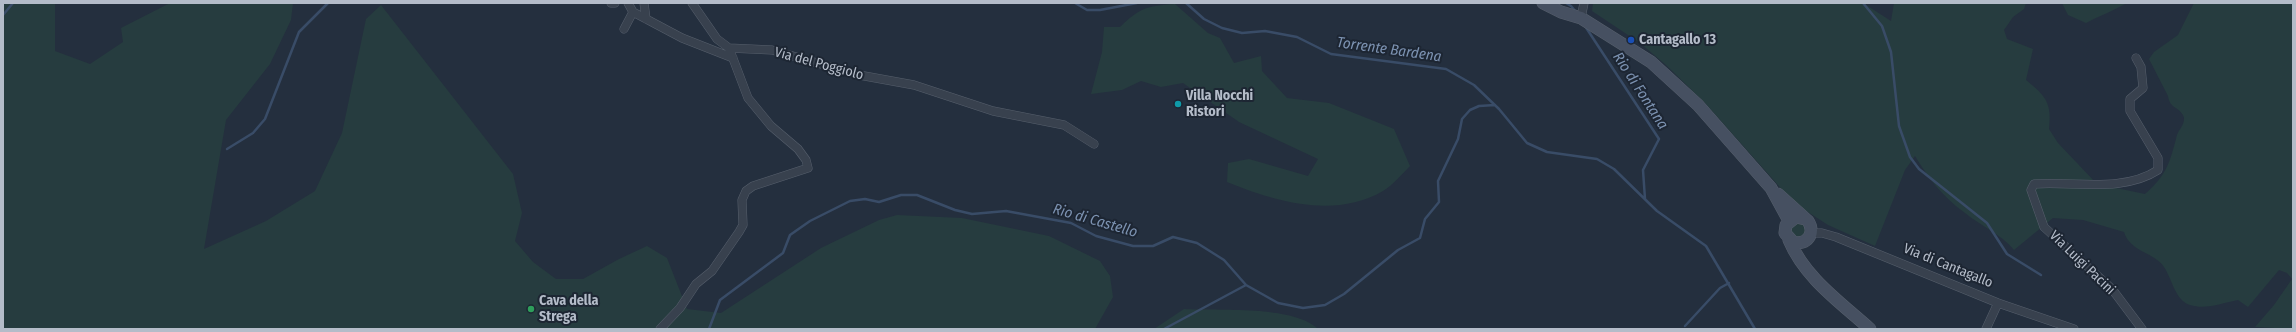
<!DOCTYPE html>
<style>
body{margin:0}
#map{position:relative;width:2296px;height:332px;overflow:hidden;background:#242f3e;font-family:"Fira Sans Condensed",sans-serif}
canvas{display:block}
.frame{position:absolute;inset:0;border:4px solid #b4bcc9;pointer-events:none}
</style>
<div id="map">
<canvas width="2296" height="332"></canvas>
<div class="frame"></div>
</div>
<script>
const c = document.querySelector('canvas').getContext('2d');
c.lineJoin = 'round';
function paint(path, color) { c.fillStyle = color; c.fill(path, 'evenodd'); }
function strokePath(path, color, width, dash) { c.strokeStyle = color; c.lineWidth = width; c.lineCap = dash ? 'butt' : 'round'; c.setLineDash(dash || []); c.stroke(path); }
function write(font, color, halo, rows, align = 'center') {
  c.font = font + ' "Fira Sans Condensed",sans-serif'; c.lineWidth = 4; c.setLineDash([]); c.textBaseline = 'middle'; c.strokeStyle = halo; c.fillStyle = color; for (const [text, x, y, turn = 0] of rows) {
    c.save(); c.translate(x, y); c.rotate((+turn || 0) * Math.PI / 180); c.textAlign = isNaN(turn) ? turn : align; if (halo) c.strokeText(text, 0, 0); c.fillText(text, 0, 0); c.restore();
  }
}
const green = new Path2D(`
 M3,3H55V51L90,64L123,42L121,28L170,3H293L291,20L270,64L226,120L204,249L266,221L315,191L342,133L366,19L381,5L513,174L522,213L515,241L533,262L556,279H583L619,259L647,246L667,258L687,309L721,313L821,248L879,220L897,215L962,218L1049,236L1100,261L1110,276L1113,297L1095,329H3Z
 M1593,3H1863L1891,21L1894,3H2026L2024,9L2013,17L2004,30L2007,39L2033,49L2026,80C2046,96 2052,103 2049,129L2058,143L2097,184L2145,194C2167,175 2170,162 2177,135C2179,129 2187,122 2183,115C2178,106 2170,109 2168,96L2149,59L2154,52L2178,35L2194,3H2293V329L2255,327L2274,305L2292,279L2287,273L2279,270L2248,307L2238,300C2222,303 2206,310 2190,305C2175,300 2172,279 2164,267C2154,252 2130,252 2124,232L2083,220L2053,218L2014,250C2001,234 1981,226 1965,213C1942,196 1930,180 1915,156L1905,170L1875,246L1828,225L1794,203L1705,103L1666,65L1640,43L1592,11Z
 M2062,3H2127C2113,11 2099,16 2086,23L2068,15Z
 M1175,4L1208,33L1220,38L1234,63L1261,56L1262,71L1287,98L1329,103L1394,129L1410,166C1402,174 1393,185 1383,191C1335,219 1276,202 1227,182L1228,163L1249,159L1308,176L1318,159L1239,122L1183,83L1161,87L1141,81L1122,90L1091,94L1102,52L1104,27H1120C1141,7 1147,6 1175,4Z
 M1798,222L1805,225L1806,233L1800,238L1793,236L1791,229Z
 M1184,309C1218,311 1293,305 1318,329H1154Z`);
const stream = new Path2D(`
 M1075,3L1087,10H1100L1137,3
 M1186,3L1204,19L1222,28L1242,33L1265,31L1297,37L1331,54L1446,69L1474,85L1499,109L1527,143L1547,152L1597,159L1614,169L1657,211L1706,246L1755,329
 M1566,3L1571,6L1576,12
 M1863,3L1882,26L1891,52L1899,126L1910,157L1919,169L1987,223L2007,254L2041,275
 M3,15L13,3
 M1585,26L1659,139L1643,170L1645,199
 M227,149L253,133L265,119L299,32L328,3
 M1685,326L1720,288L1729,283
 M709,329L720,300L783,253L790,235L810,221L850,201L865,199L879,202L901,195H917L955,210L972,214L1006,211L1071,223L1096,236L1133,246H1153L1173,237L1197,243L1224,260L1246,285L1278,303L1303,308L1325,305L1344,294L1398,250L1420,238L1425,219L1439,202L1438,181L1458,139L1462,119L1470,110L1479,106L1495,105
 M1164,329L1246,285`);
const street = new Path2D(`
 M611,3H615
 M628,3L633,12
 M644,3L646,19
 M692,3L717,39L729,48L772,50L859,75L914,85L993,111L1064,125L1094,144
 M1581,18L1584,3
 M624,29L633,12L682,38L733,58
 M2136,58L2141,67L2143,88L2130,99V111L2158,158V170C2123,193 2074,181 2034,184L2031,190L2044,227L2112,289L2142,329
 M1812,233H1822L1836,237L1998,303L2074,329
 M660,329L680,308L696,284L712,271L739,232L743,225L742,200L746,191L753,186L808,168L806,160L798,149L771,126L748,98L729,48
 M1986,329L1998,303`);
const secondary = new Path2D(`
 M1543,3L1561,12L1581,18L1651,62L1698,105L1771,188L1789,221
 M1778,194L1808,221C1816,233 1807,246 1793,242L1785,233L1786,225L1796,217L1805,219
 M1789,240C1805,278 1840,302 1870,329`);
const markers = [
 [1631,40,4,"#1a4fb4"],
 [1178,104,4,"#0f9aa8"],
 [531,309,4,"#2e9e5b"]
];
const poiNames = [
 ["Cantagallo 13",1639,40],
 ["Villa Nocchi",1186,96],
 ["Ristori",1186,112],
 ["Cava della",539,301],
 ["Strega",539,317]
];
const streetNames = [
 ["Via del Poggiolo",819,64,15],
 ["Via Luigi Pacini",2082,263,44],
 ["Via di Cantagallo",1948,266,22]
];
const waterNames = [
 ["Torrente Bardena",1389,50,8],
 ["Rio di Fontana",1640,91,57],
 ["Rio di Castello",1095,221,16]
];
paint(green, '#263c3f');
strokePath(stream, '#394c67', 2.5);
strokePath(street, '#565f6c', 9);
strokePath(secondary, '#565f6c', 13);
strokePath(street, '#38414e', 8);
strokePath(secondary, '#465061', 12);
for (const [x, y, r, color] of markers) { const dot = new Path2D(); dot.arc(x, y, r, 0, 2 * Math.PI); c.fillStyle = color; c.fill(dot); strokePath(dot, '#1d2633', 1.5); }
write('bold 14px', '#b4bcc9', '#1d2633', poiNames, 'left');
write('14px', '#b4bcc9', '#1d2633', streetNames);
write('italic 15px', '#7c92b1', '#1d2633', waterNames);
</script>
